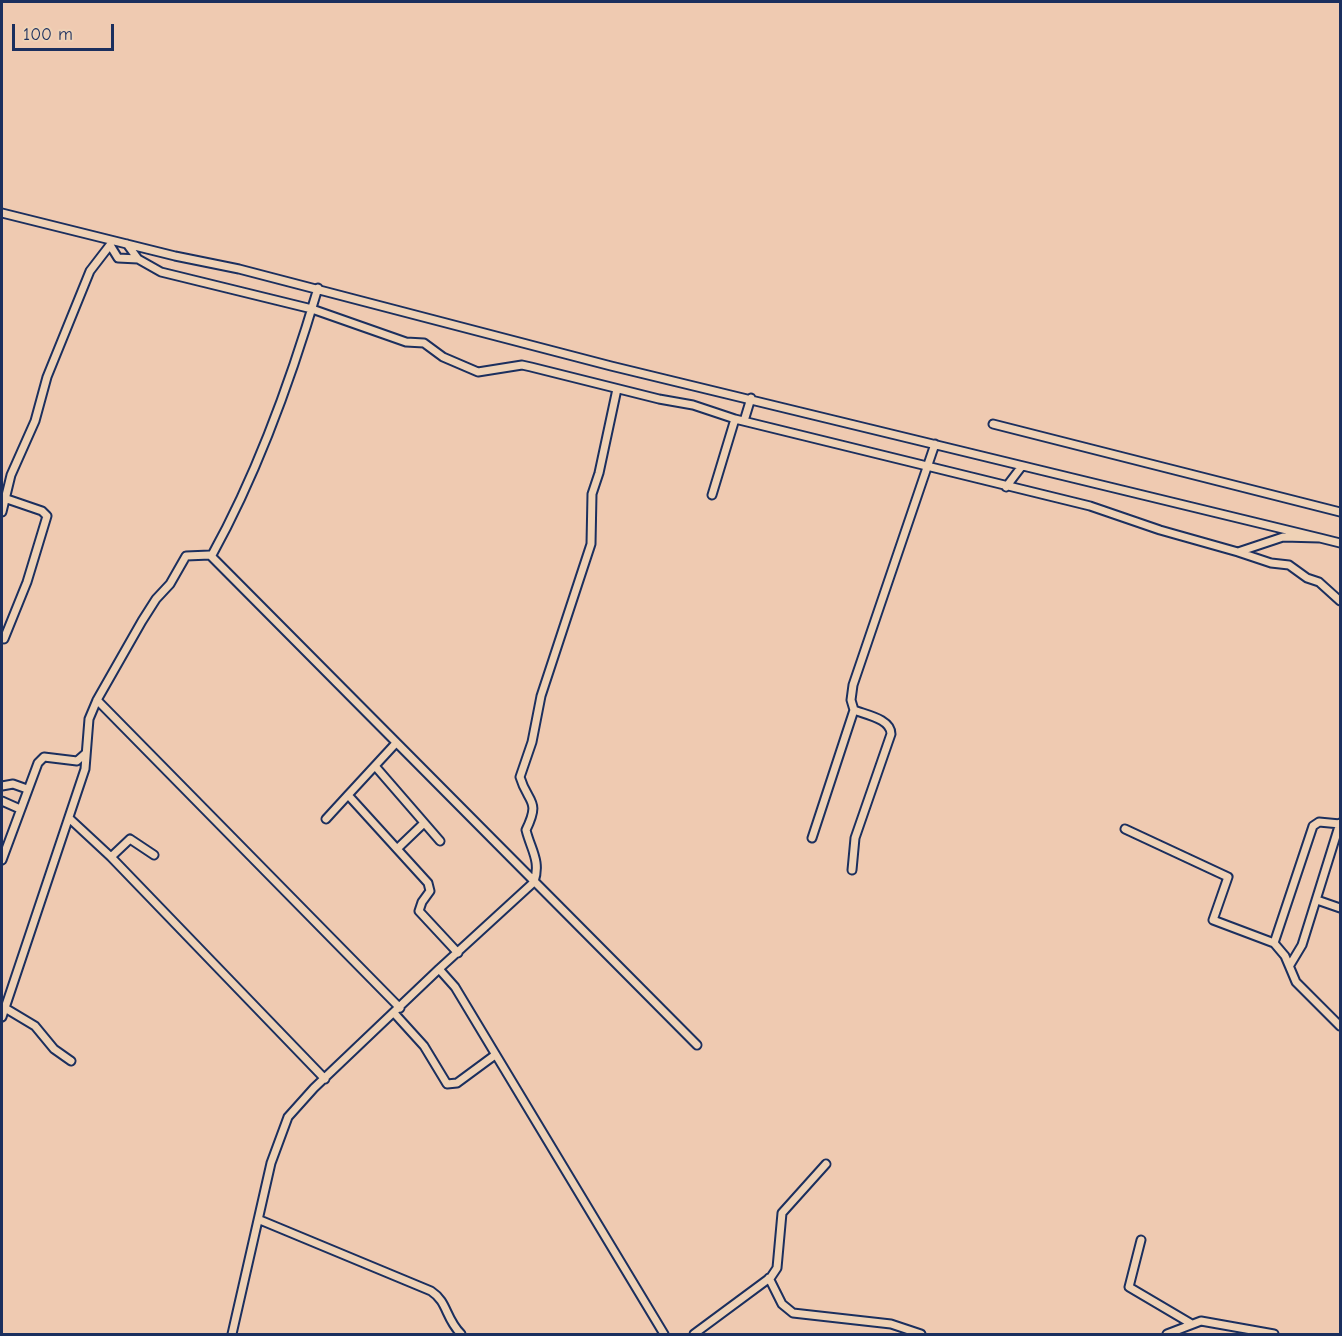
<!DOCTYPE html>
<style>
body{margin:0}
#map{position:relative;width:1342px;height:1336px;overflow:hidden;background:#efcab1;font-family:"Comic Neue",sans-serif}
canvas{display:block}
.frame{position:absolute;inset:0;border:3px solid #1b2f5e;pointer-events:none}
.scale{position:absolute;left:12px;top:24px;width:102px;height:27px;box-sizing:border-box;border:3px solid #1b2f5e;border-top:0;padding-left:8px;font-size:18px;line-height:21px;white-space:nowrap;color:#1b2f5e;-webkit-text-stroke:4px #efd2b6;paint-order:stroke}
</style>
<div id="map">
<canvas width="1342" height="1336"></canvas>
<div class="frame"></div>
<div class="scale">100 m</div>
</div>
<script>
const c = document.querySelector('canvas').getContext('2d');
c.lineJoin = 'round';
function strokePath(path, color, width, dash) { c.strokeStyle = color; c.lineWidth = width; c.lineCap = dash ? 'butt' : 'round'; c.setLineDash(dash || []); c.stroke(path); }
const minor = new Path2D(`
 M2,213L175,256L239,269L611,366L1320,538
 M127,244L138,259L161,272L312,309L406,342L424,343L443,357L478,372L522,365L531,367L659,399L693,405L735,419L1090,506L1160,530L1238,552L1283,537L1320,538L1340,543
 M744,421L751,398
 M993,424L1340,512
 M1006,487L1022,466
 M712,495L735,419
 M4,498L42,511L47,516L27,582L4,639
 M2,512L11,475L35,421L47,377L90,271L110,245L118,258L138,259
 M1238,552L1271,563L1289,565L1307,578L1319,582L1340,601
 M212,555C258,472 291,380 318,288
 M97,700L400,1008
 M396,743L348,795L428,883L430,891L422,902L419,911L458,953
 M375,766L440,841
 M2,786L13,784L27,789
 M2,801L20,809
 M69,818L111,857L325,1079
 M326,819L348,795
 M1125,829L1228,877L1213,920L1274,943L1285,956L1296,982L1340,1026
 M812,838L854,710L851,700L853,685L935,444
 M398,848L424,823
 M111,857L130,839L154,855
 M2,860L38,763L44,757L77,761L86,753
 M852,870L855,838L891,734C891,719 867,715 854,710
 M1317,900L1340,908
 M1274,943L1313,826L1319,822L1340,824
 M1290,965L1302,945L1340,823
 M439,969L534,882C541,861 531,850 526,830C541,799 528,804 520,777L532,742L541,696L591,544L592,494L599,473L617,389
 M5,1008L35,1026L54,1049L71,1061
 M395,1014L424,1046L447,1084L457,1083L495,1055
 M2,1017L85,769L89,719L97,700L142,621L156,599L170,584L186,556L210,555L697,1045
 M260,1220L431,1291C448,1302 445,1318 461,1334
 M1141,1240L1129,1287L1190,1323
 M769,1278L782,1304L793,1313L891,1324L921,1334
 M232,1334L271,1163L288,1117L314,1088L439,969L455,987L664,1334
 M694,1334L771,1277L777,1268L782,1213L826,1164
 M1167,1334L1201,1321L1274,1334`);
strokePath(minor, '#1b2f5e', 11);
strokePath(minor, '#efd2b6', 7);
</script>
